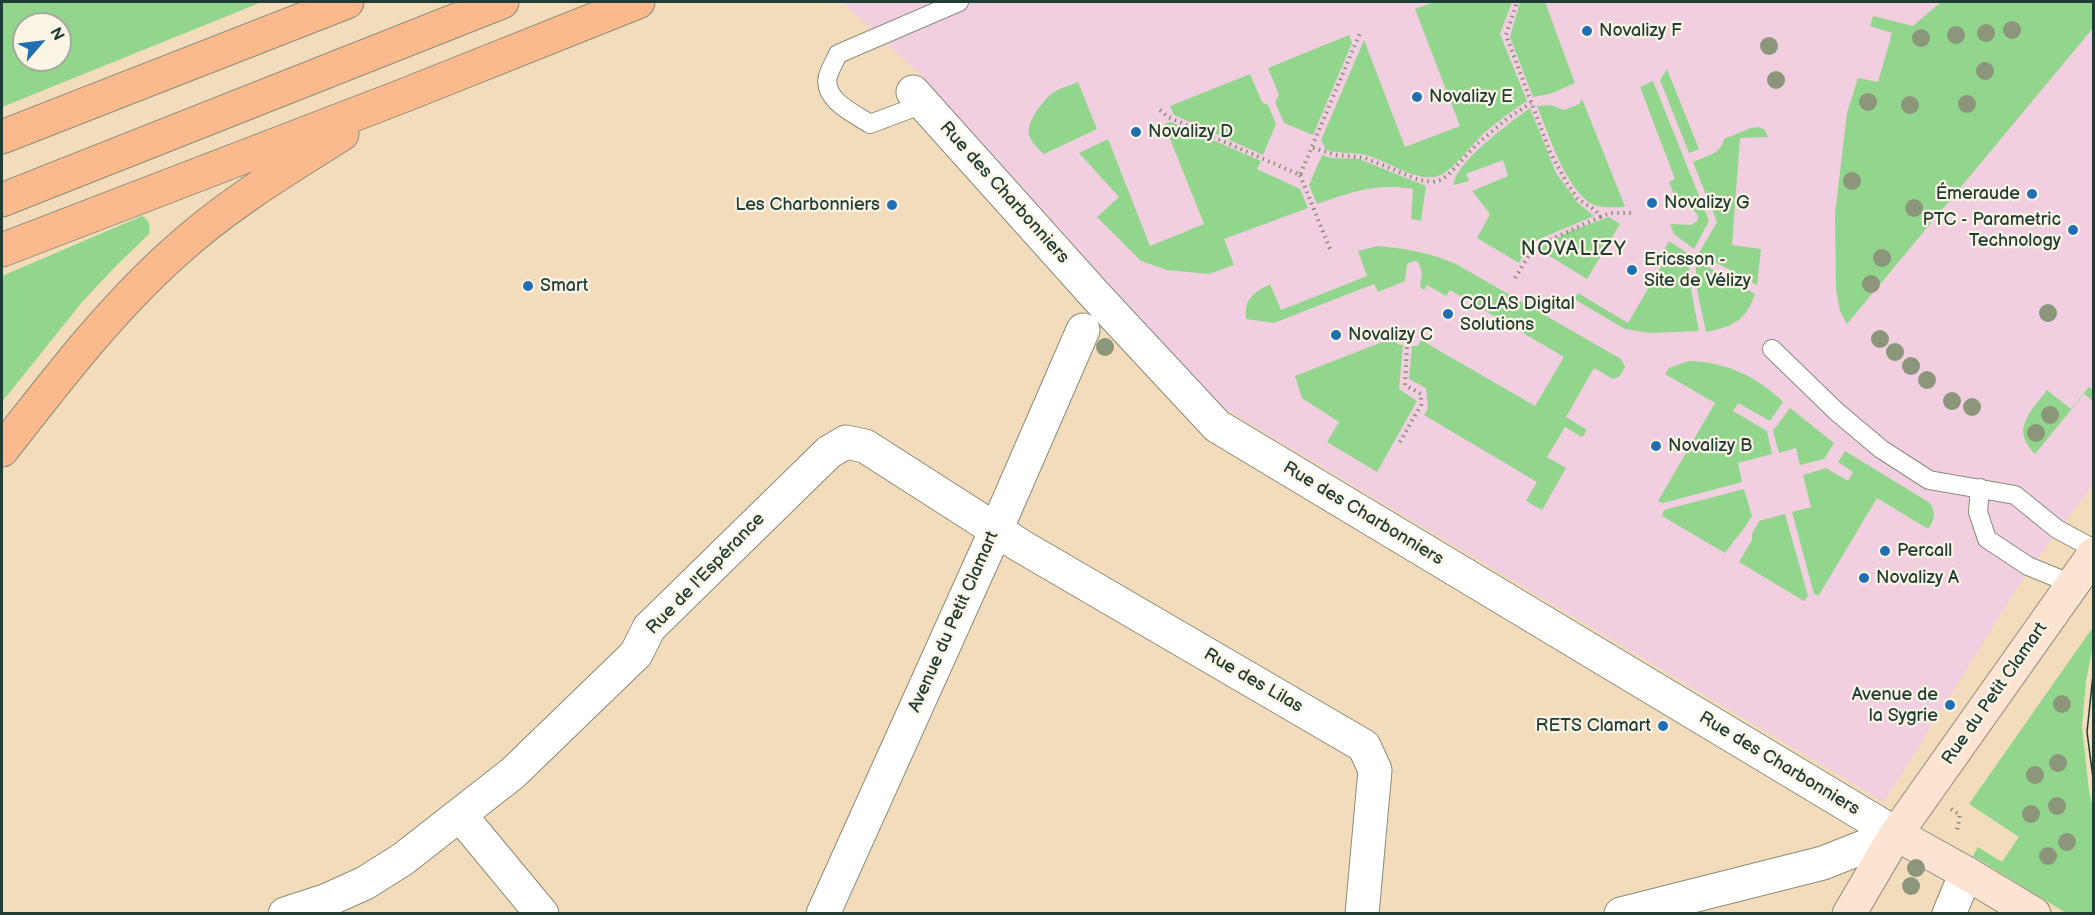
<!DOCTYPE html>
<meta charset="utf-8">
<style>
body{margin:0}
#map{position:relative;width:2095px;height:915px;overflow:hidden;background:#f3dcbc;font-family:"Balsamiq Sans",sans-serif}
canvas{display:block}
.frame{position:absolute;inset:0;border:3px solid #1f3d34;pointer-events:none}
.north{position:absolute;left:12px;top:12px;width:60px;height:60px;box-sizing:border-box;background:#fcf5e5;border:2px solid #a4ab9e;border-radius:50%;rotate:62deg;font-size:16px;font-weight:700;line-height:24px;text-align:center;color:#1f3d34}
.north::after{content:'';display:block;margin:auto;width:21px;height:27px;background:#1f6fb2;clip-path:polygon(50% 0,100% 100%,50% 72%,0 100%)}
</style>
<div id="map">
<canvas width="2095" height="915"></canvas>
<div class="frame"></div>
<div class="north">N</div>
</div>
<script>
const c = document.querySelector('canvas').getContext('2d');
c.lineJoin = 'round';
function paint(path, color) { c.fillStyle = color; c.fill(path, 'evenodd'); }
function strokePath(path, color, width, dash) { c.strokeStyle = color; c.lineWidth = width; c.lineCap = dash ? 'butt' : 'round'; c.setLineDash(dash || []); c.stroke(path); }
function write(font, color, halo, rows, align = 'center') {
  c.font = font + ' "Balsamiq Sans",sans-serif'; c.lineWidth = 4.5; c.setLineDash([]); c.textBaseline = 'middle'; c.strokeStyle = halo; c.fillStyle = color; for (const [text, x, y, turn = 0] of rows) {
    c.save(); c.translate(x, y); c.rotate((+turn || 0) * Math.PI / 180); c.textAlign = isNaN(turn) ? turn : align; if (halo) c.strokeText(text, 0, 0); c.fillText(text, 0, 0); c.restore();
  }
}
const built = new Path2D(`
 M842,2H2093V485L2025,575L1884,802L1217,404L920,74Z`);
const green = new Path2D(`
 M2,2H262L2,107ZM24,24H60V60H24Z
 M1434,2H1512L1500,34L1527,101C1511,111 1497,122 1483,134C1471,145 1450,175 1435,177C1413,180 1389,162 1369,156C1355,151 1338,155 1324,149L1325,147L1321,140L1364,40L1405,147L1460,126L1415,9Z
 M1520,2H1545L1575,83L1550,94L1533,97L1510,37Z
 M1941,2H2093V28L1847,324L1840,311L1836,290L1835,214L1847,113L1858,78L1878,82L1892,33L1870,26L1873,16L1913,26Z
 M1349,35L1352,43L1313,135L1284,123L1275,102L1279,95L1268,68Z
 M1667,69L1699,149L1689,153L1660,80Z
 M1250,74L1262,102L1268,105L1276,124L1263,155L1174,115L1170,106Z
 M1653,81L1709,221L1694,249L1674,234L1670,224L1692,225L1698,220C1699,206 1683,208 1673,206L1675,197L1669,182L1675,179L1640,87Z
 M1078,82L1097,129L1044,154C1038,149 1031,142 1029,135C1026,123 1040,105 1048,97C1056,89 1068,86 1078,82Z
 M1582,99L1622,199L1625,207C1616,207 1605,208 1597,206C1568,197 1548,132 1537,106L1551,105L1564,110L1579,104Z
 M1530,108L1556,173L1578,203L1594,216L1530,243L1519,263L1477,238L1490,214L1472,191L1508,176L1503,160L1466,174L1469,181L1454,185C1453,164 1512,121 1530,108Z
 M1171,122L1261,161L1257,169L1300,189L1308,208L1224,239L1234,265L1209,274L1167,270L1141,261L1097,217L1119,197L1079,153L1108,139L1150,246L1204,224L1164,124Z
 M1759,127L1765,130L1768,137L1740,138L1732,245L1761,249L1757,285L1699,253L1717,222L1693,162C1706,156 1721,154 1724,139L1751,128Z
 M1322,155L1331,158L1359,159L1426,186L1421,221L1411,219L1413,189C1374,183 1353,192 1317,204L1309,185Z
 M142,216C150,220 150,226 149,234L115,267L82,302L2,402V276Z
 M1609,217L1620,224L1587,279L1538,249L1568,232Z
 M1669,241L1690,255L1689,279L1699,331L1649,333L1625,329L1574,299L1578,293L1628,323L1669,253L1664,250Z
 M1377,246C1405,248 1431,253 1456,264L1621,359L1625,367L1620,376L1613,379L1594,368L1566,417L1587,430L1582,437L1565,427L1547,457L1566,468L1542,510L1526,501L1537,482L1424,415L1428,408L1426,388L1409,379L1412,346H1418L1421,340L1535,406L1564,357L1450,290L1446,296L1427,285L1424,290L1420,287L1422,272L1418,262L1414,261L1407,264L1405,281L1378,292L1374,284L1274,323L1246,319C1244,299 1253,293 1270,284L1281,310L1367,276L1358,251Z
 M1696,260L1755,294C1745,322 1733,326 1706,332L1696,285Z
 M1395,337L1397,344L1403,345L1399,389L1417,401L1377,472L1327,442L1339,422L1302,398L1295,376Z
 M1689,361C1725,362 1757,376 1783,402L1770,421L1738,403L1733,411L1767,431L1772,454L1738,463L1742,482L1663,503L1658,501L1715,403L1665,374L1669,368Z
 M2089,387L2093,390V401L2084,394L2035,454C2010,429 2030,413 2047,390L2071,409Z
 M1790,408L1834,443L1824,459L1800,465L1796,448L1779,453L1773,431Z
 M1845,451L1930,503C1936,514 1935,519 1928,529L1877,498L1819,595L1814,594L1792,512L1811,507L1803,475L1826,468L1848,481L1853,472L1838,462Z
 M1744,489L1752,516C1744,530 1734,540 1725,553L1662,516L1664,510Z
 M1785,514L1808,596L1804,601L1739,562L1752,540V534L1759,521Z
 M2093,627V646L2086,681L2082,727L2089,791L2093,808V913H2066L1973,856L1978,847L2002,862L2019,837L1969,804Z`);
const path = new Path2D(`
 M1160,110L1168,117L1300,175L1360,33
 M1313,148L1336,155L1365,158L1419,180L1433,182L1441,180L1449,174L1477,144L1508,118L1531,103
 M1300,175L1330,249
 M1600,217L1611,213H1633
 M1515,278L1534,247L1600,217L1596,211L1578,199L1567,183L1550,152L1506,35L1517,2
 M1400,442L1421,405V394L1405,385L1408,326
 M1951,809L1960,815L1957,830`);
const lane = new Path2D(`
 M923,104L870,124C855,114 822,100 828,76C830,69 835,61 838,54L959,2
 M1772,349L1837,412L1881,449L1929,480L2015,495L2057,529L2094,549
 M1980,488L1978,512L1987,539L2028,566L2072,584`);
const street = new Path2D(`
 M913,92L1096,296L1217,426L1896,834
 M460,815L542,914
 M285,914L325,901L365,883L403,859L513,773L636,654L649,628L829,452L846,442L865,446L1021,546L1364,746L1375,770L1362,914
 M823,914L996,530L1083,330
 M1621,914L1823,863L1896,834
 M1949,914L1966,873`);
const secondary = new Path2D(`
 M1896,834L1966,873L2034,914
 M1849,914L1896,834L2094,554`);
const highway = new Path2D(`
 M2,137L347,2
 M2,200L502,2
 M2,250L405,95L638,2
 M2,450C56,381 109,311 175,252C225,206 285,170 342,134`);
const tram = new Path2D(`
 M2094,665L2087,732L2094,786`);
const trees = [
 [2012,30],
 [1986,33],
 [1956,35],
 [1921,38],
 [1769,46],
 [1985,71],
 [1776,80],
 [1868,102],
 [1967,104],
 [1910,105],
 [1852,181],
 [1914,208],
 [1882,258],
 [1871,284],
 [2048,313],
 [1880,339],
 [1105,347],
 [1895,352],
 [1911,366],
 [1927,380],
 [1952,401],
 [1972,407],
 [2050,415],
 [2036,433],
 [2062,704],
 [2058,763],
 [2035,775],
 [2057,806],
 [2031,814],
 [2067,842],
 [2048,856],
 [1916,868],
 [1911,886]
];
const markers = [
 [1587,31,6,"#1f6fb2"],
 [1417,97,6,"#1f6fb2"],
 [1136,132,6,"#1f6fb2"],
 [2032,194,6,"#1f6fb2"],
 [1652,203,6,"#1f6fb2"],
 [892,205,6,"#1f6fb2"],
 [2073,230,6,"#1f6fb2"],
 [1632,270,6,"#1f6fb2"],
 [528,286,6,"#1f6fb2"],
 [1448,314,6,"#1f6fb2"],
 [1336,335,6,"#1f6fb2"],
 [1656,446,6,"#1f6fb2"],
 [1885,551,6,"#1f6fb2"],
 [1864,578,6,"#1f6fb2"],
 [1950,705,6,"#1f6fb2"],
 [1663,726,6,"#1f6fb2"]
];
const poiNames = [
 ["Novalizy F",1599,31],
 ["Novalizy E",1429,97],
 ["Novalizy D",1148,132],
 ["Émeraude",2020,194,"right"],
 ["Novalizy G",1664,203],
 ["Les Charbonniers",880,205,"right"],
 ["PTC - Parametric",2061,220,"right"],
 ["Technology",2061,241,"right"],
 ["Ericsson -",1644,260],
 ["Site de Vélizy",1644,281],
 ["Smart",540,286],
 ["COLAS Digital",1460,304],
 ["Solutions",1460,325],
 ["Novalizy C",1348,335],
 ["Novalizy B",1668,446],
 ["Percall",1897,551],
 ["Novalizy A",1876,578],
 ["Avenue de",1938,695,"right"],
 ["la Sygrie",1938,716,"right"],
 ["RETS Clamart",1651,726,"right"]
];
const streetNames = [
 ["Rue des Charbonniers",1004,193,48],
 ["Rue des Charbonniers",1363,514,31],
 ["Rue de l'Espérance",706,574,-46],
 ["Avenue du Petit Clamart",954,622,-66],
 ["Rue des Lilas",1253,681,30],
 ["Rue du Petit Clamart",1995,694,-55],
 ["Rue des Charbonniers",1779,764,31]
];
const neighbourhoodNames = [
 ["NOVALIZY",1574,250]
];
paint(built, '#f2cfe0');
paint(green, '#92d68e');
strokePath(lane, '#898c78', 20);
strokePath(street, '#898c78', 35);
strokePath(secondary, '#898c78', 35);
strokePath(highway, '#898c78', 35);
strokePath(path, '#898c78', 4, [1.5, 4.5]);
strokePath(lane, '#fff', 18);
strokePath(street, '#fff', 33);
strokePath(secondary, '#fde3d1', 33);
strokePath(highway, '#fbba8d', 33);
strokePath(tram, '#1f3d34', 1.5);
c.fillStyle = '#8b967b';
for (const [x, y] of trees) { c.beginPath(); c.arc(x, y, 9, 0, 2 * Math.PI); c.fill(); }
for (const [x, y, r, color] of markers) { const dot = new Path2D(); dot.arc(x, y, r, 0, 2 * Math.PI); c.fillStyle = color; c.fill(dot); strokePath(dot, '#fcf5e5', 2); }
write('18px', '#1f3d34', '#fcf5e5', poiNames, 'left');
write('18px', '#1f3d34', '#fcf5e5', streetNames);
c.letterSpacing = '1.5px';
write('20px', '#1f3d34', '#fcf5e5', neighbourhoodNames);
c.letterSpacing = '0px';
</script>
